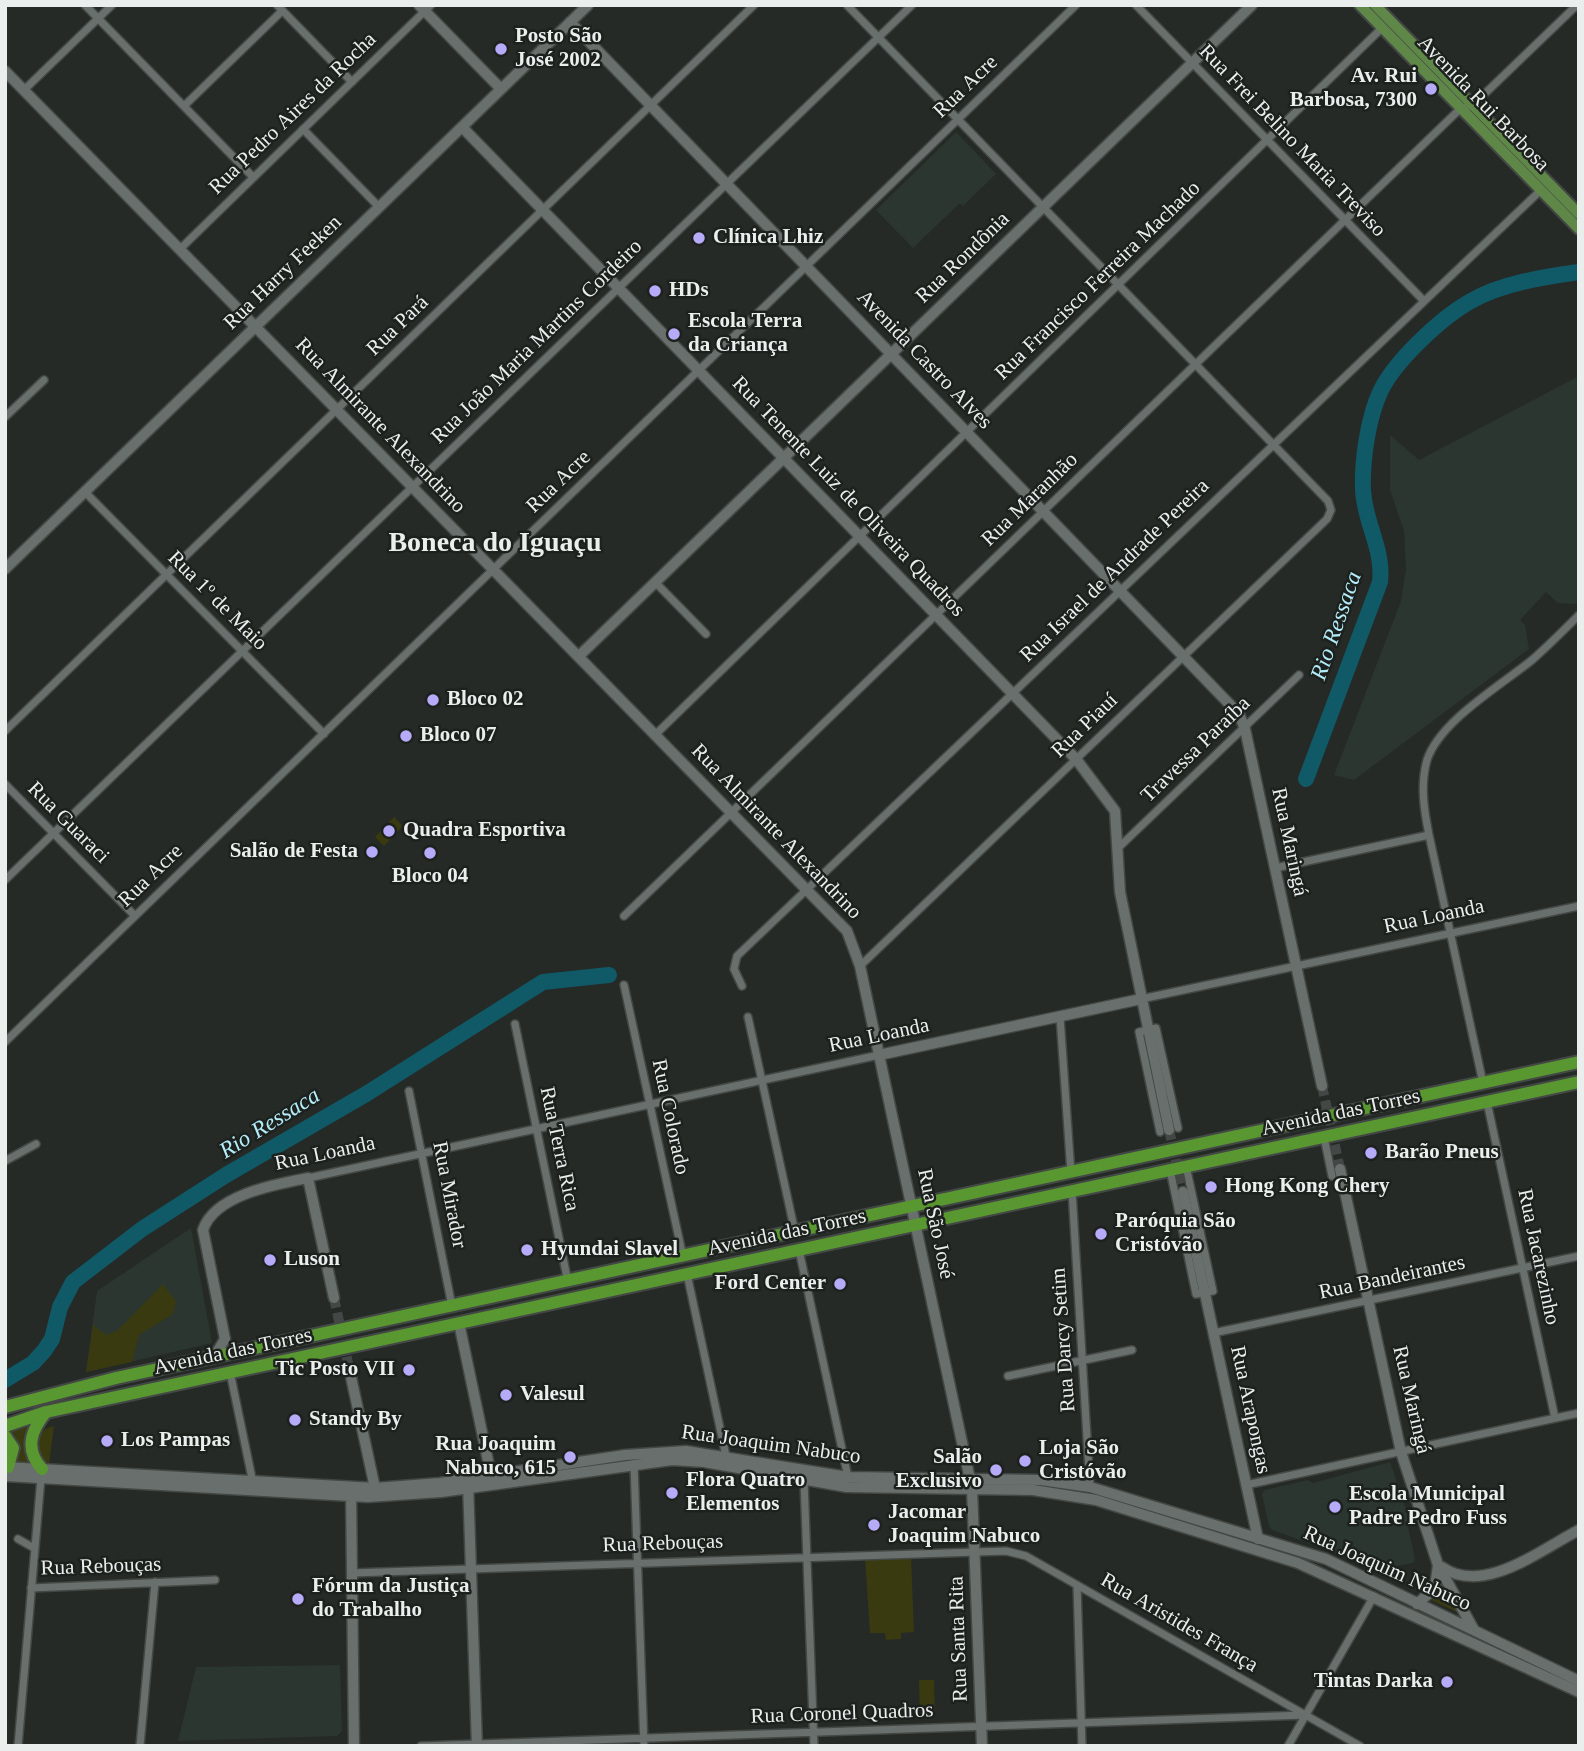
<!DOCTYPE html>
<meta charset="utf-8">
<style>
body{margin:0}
#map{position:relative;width:1584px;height:1751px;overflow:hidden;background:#252a27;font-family:"Times New Roman",serif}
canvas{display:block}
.frame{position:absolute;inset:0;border:7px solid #eaeeec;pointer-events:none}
</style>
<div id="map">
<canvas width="1584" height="1751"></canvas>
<div class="frame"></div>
</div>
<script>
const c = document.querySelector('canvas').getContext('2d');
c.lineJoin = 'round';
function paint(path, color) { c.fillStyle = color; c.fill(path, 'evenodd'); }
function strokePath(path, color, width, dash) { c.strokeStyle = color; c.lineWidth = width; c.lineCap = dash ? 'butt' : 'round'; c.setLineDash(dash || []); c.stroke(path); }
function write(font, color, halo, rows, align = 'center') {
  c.font = font + ' "Times New Roman",serif'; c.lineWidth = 5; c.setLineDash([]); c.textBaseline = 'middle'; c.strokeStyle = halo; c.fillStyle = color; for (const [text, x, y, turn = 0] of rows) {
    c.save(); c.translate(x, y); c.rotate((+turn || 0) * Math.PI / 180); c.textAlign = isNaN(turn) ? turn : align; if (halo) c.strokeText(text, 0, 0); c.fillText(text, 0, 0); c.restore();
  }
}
const built = new Path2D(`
 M956,132L996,174L963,206L960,203L913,248L876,210Z
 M1579,376V600L1575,604L1558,603L1546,592L1520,620L1525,625L1529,649L1354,780L1334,775L1401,601L1406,569L1404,531L1390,490V435L1419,460Z
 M191,1228L212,1343L86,1372L97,1291Z
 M1390,1462L1410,1521L1407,1522L1415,1559L1413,1563L1381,1569L1272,1530L1269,1526L1262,1494L1265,1490L1308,1480L1313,1483Z
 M340,1665L342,1731L337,1736L178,1741L196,1667Z`);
const green = new Path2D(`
 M394,817L403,826L384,846L375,837Z
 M163,1284L176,1301L173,1314L139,1335L132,1362L86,1372L93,1325L106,1335L117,1331Z
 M35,1421L32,1463L15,1462L18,1452L14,1434L6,1430Z
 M54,1426L49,1464L38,1455C36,1440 37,1430 54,1426Z
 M911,1557L914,1632L901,1633V1639L886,1640L885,1633H870L865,1558Z
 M1444,1583L1461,1614L1431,1600Z
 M919,1680H934L935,1714H920Z`);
const river = new Path2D(`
 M1306,779L1380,582C1384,549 1364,522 1363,489C1362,460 1368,417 1381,390C1396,360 1442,317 1471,301C1502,283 1544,277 1579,272
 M5,1380L33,1363L44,1351L52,1339L60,1307L73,1282L142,1229L226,1175L366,1094L543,982L609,975`);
const secondaryTunnel = new Path2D(`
 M1322,1086L1340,1169
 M1169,1130L1183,1192
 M334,1298L351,1377`);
const street = new Path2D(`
 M85,5L253,177
 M277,5L352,82
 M847,5L1328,501L1331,510L1327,519L860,966
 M1136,5L1424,301
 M24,90L112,5
 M184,106L282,11
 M303,129L379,207
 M180,249L431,5
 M5,417L44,380
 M85,492L324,734
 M655,582L706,634
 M5,731L754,5
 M656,734L1383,27
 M5,784L135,916
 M1117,849L1299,675
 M1275,868L1429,835
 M5,880L912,5
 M624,916L1461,108L1473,105L1577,5
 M624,985L683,1257
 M742,986L734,969L737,956L1541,190
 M1141,999L1579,906
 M748,1017L795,1232
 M1060,1017L1071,1173
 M515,1024L568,1282
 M5,1042L1076,5
 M1483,1083L1429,835C1424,810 1420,785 1427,760C1440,721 1500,686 1532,660C1548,646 1563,631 1579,615
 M409,1091L452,1306
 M1487,1102L1555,1418
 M1160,1132L1139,1032L1156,1028L1178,1128
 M1324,1137L1332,1176
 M5,1161L36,1144
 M1170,1170L1196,1294L1213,1291L1186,1166
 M308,1178L879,1055
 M1072,1191L1090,1487
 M799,1250L848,1477
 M687,1274L726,1456
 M1213,1333L1579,1256
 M230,1372L253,1483
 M1008,1376L1132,1350
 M634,1464L644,1746
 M804,1481L814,1746
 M1246,1485L1579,1413
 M18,1539L34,1548
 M352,1573L1006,1551L1026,1556L1360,1746
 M1077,1585L1082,1746
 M31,1588L215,1580
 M18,1746L41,1478
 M140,1746L155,1582
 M421,1746L1305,1715
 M1288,1746L1374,1596`);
const secondary = new Path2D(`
 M419,5L501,89
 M570,22L1239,714L1245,729L1322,1086
 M5,71L847,931L860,966L972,1489L982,1746
 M462,127L1076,759L1115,811L1120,892L1169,1130
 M5,569L588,5
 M579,656L1252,5
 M879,1055L1141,999
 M1340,1169L1401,1452L1438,1565L1474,1630
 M1183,1192L1258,1539
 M459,1323L491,1475
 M214,1357L225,1339L203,1230C214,1195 276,1184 308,1178L334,1298
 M351,1377L375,1488
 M5,1467L375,1488L440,1483L625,1455L686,1451L848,1477L1041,1480L1090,1487L1326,1559L1579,1681
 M5,1476L368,1497L441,1492L672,1460L704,1462L847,1487L1033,1490L1096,1500L1298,1563L1579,1692
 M468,1483L477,1746
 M351,1491L354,1746
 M1442,1567C1483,1596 1540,1550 1579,1530
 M1417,1604L1435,1588L1438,1565`);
const primary = new Path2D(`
 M1360,5L1579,229
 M1375,5L1579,214`);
const highway = new Path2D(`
 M5,1407L116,1378L1579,1062
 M5,1426L46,1412L1579,1082
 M5,1436L13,1448L8,1467
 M42,1469C24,1449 31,1430 46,1412`);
const markers = [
 [501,49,7,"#b6abf8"],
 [1431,89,7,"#b6abf8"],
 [699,238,7,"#b6abf8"],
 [655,291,7,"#b6abf8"],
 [674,334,7,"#b6abf8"],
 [433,700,7,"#b6abf8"],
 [406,736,7,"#b6abf8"],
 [389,831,7,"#b6abf8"],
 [372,852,7,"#b6abf8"],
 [430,853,7,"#b6abf8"],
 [1371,1153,7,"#b6abf8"],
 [1211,1187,7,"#b6abf8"],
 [1101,1234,7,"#b6abf8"],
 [527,1250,7,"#b6abf8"],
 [270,1260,7,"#b6abf8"],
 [840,1284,7,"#b6abf8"],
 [409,1370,7,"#b6abf8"],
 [506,1395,7,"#b6abf8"],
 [295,1420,7,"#b6abf8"],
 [107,1441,7,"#b6abf8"],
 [570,1457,7,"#b6abf8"],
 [1025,1461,7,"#b6abf8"],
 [996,1470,7,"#b6abf8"],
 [672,1493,7,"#b6abf8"],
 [1335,1507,7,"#b6abf8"],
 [874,1525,7,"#b6abf8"],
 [298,1599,7,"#b6abf8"],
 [1447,1682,7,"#b6abf8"]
];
const poiNames = [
 ["Posto São",515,37],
 ["José 2002",515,61],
 ["Av. Rui",1417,77,"right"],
 ["Barbosa, 7300",1417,101,"right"],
 ["Clínica Lhiz",713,238],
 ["HDs",669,291],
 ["Escola Terra",688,322],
 ["da Criança",688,346],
 ["Bloco 02",447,700],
 ["Bloco 07",420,736],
 ["Quadra Esportiva",403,831],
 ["Salão de Festa",358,852,"right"],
 ["Bloco 04",430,877,"center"],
 ["Barão Pneus",1385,1153],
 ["Hong Kong Chery",1225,1187],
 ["Paróquia São",1115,1222],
 ["Cristóvão",1115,1246],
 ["Hyundai Slavel",541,1250],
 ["Luson",284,1260],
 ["Ford Center",826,1284,"right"],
 ["Tic Posto VII",395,1370,"right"],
 ["Valesul",520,1395],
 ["Standy By",309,1420],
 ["Los Pampas",121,1441],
 ["Rua Joaquim",556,1445,"right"],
 ["Nabuco, 615",556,1469,"right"],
 ["Loja São",1039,1449],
 ["Cristóvão",1039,1473],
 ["Salão",982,1458,"right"],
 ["Exclusivo",982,1482,"right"],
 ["Flora Quatro",686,1481],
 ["Elementos",686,1505],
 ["Escola Municipal",1349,1495],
 ["Padre Pedro Fuss",1349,1519],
 ["Jacomar",888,1513],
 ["Joaquim Nabuco",888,1537],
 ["Fórum da Justiça",312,1587],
 ["do Trabalho",312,1611],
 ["Tintas Darka",1433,1682,"right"]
];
const streetNames = [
 ["Rua Acre",966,87,-44],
 ["Avenida Rui Barbosa",1483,104,46],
 ["Rua Pedro Aires da Rocha",293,114,-44],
 ["Rua Frei Belino Maria Treviso",1292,141,46],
 ["Rua Rondônia",963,258,-44],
 ["Rua Harry Feeken",283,273,-44],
 ["Rua Francisco Ferreira Machado",1098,281,-44],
 ["Rua Pará",398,326,-44],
 ["Rua João Maria Martins Cordeiro",537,342,-44],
 ["Avenida Castro Alves",924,360,46],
 ["Rua Almirante Alexandrino",380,426,46],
 ["Rua Acre",559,482,-44],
 ["Rua Tenente Luiz de Oliveira Quadros",848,497,46],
 ["Rua Maranhão",1030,500,-44],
 ["Rua Israel de Andrade Pereira",1115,571,-44],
 ["Rua 1º de Maio",217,601,45],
 ["Rua Piauí",1085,726,-44],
 ["Travessa Paraíba",1196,750,-44],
 ["Rua Guaraci",68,823,45],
 ["Rua Almirante Alexandrino",776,832,46],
 ["Rua Maringá",1289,842,78],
 ["Rua Acre",151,876,-44],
 ["Rua Loanda",1434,917,-12],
 ["Rua Loanda",879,1036,-12],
 ["Avenida das Torres",1341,1113,-12],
 ["Rua Colorado",670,1117,78],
 ["Rua Terra Rica",559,1149,78],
 ["Rua Loanda",325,1154,-12],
 ["Rua Mirador",449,1195,79],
 ["Rua São José",935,1224,78],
 ["Avenida das Torres",787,1233,-12],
 ["Rua Jacarezinho",1538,1257,78],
 ["Rua Bandeirantes",1392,1278,-12],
 ["Rua Darcy Setim",1064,1340,-94],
 ["Avenida das Torres",233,1352,-12],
 ["Rua Maringá",1411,1400,77],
 ["Rua Arapongas",1250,1410,78],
 ["Rua Joaquim Nabuco",771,1445,8],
 ["Rua Rebouças",663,1544,-2],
 ["Rua Rebouças",101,1567,-2],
 ["Rua Joaquim Nabuco",1387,1569,24],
 ["Rua Aristides França",1179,1623,30],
 ["Rua Santa Rita",959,1639,-92],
 ["Rua Coronel Quadros",842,1714,-2]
];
const waterNames = [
 ["Rio Ressaca",1337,626,-71],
 ["Rio Ressaca",270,1124,-32]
];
const districtNames = [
 ["Boneca do Iguaçu",495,544]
];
paint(built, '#2b3630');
paint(green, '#393a0f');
strokePath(river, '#105966', 16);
strokePath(secondaryTunnel, '#434745', 10, [10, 5]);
strokePath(street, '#434845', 10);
strokePath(secondary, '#434845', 13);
strokePath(primary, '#434845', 14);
strokePath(highway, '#434845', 16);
strokePath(street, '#696f6c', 7);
strokePath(secondary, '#696f6c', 10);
strokePath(primary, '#5f8748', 10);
strokePath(highway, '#599730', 12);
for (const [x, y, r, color] of markers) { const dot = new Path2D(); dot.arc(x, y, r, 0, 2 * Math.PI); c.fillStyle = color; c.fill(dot); strokePath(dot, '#1c211e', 2.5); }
write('bold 21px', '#eaeeec', '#1c211e', poiNames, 'left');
write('21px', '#eaeeec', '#1c211e', streetNames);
write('italic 23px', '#b4ecf9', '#1c211e', waterNames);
write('bold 28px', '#eaeeec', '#1c211e', districtNames);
</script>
